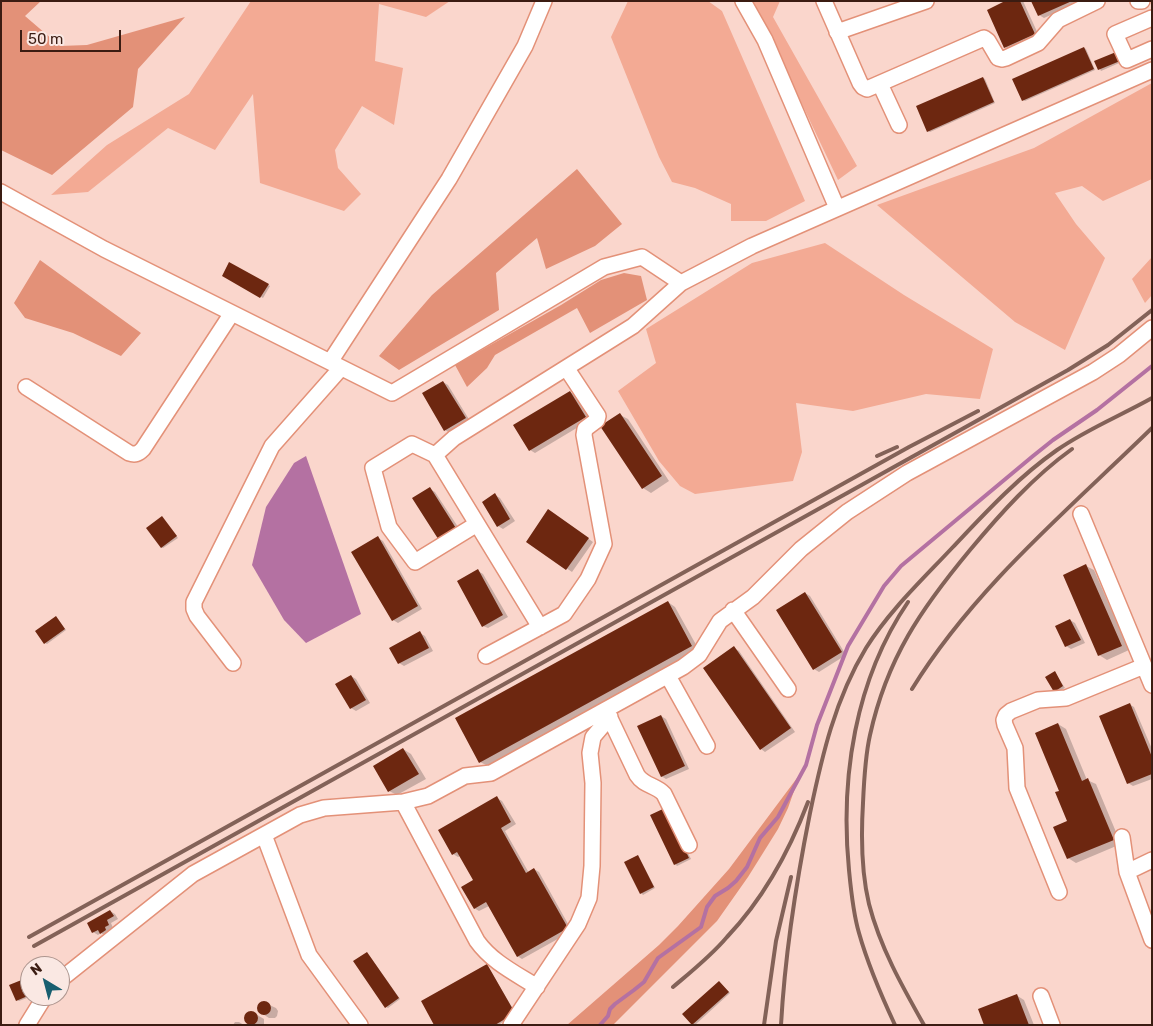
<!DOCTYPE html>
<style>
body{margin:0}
#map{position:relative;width:1153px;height:1026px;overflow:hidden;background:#fad6cc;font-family:Rubik,sans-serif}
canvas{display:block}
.frame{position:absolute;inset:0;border:2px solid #3b1c12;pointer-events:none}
.north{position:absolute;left:20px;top:956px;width:50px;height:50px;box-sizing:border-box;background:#fae8e3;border:1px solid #ae968f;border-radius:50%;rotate:323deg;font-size:14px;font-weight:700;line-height:20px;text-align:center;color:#3b1c12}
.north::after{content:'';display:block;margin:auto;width:18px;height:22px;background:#185f70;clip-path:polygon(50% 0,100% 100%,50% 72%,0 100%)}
.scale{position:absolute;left:20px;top:30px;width:101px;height:22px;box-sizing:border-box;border:2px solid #3b1c12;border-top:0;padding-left:6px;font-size:15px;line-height:18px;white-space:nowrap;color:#3b1c12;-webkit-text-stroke:4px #fae8e3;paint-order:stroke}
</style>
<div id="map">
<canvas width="1153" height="1026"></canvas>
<div class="frame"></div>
<div class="north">N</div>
<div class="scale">50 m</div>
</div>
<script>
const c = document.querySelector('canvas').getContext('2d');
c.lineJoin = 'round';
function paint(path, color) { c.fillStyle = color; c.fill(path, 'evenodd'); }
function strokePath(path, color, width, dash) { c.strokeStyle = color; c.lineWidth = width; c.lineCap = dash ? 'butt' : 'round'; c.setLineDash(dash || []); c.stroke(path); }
const green = new Path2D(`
 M251,1H450L426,17L379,4L375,61L403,68L394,125L362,106L335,150L338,168L361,194L344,211L260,183L253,94L215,150L168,128L88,192L51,195L107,145L189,94Z
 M628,1H708L722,11L805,201L766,221H731V204L695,188L672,182L659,157L611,37Z
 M753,1H780L773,17L857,166L838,180Z
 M1152,83V179L1103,201L1082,186L1055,193L1076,224L1105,258L1065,350L1015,322L877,205L1034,148Z
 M825,243L904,295L993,349L980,399L926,394L853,411L796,403L802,452L793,481L695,494L680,486L659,461L618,391L656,363L646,329L752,263Z
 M1152,257V295L1145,303L1132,279Z`);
const forest = new Path2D(`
 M1,1H41L25,16L60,46L87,45L185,17L138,69L133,107L52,175L1,150Z
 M577,169L622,224L595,246L546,269L537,238L496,273L499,310L399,370L379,356L432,295Z
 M40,260L141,333L121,356L73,333L25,318L14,303Z
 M624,273L641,276L647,300L590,333L577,308L495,355L487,368L467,387L455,365L561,305L601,280Z
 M800,774L788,808L778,829L748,877L717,921L613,1025H567L659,945L678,926L729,869Z`);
const water = new Path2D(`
 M306,456L361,614L306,643L284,620L252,565L266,507L294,463Z`);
const shadow = new Path2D(`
 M1008,1H1023L1039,36L1010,50L1005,47Z
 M1032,1H1082L1044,18L1039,15Z
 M1084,48L1086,49L1095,70L1025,101L1023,100Z
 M1126,60L1101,71L1096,62Z
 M983,78L985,79L995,103L930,132L928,131Z
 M230,264L270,286L263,298L224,275Z
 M443,382L448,385L470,421L450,433L445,430Z
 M570,392L575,395L590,420L535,453L530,450L515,426Z
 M620,415L628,419L669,481L651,493L643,488Z
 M430,489L435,492L464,536L414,499Z
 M495,495L500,498L515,521L503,529L498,526Z
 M553,514L593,542L572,572L527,541Z
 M162,518L178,538L163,548L161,547Z
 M378,538L383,541L422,609L398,623L393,620Z
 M1086,566L1094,570L1129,650L1107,660L1099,655Z
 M478,571L483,574L508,617L488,628L483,626Z
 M805,593L810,596L846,655L819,672L814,669Z
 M668,602L675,607L699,650L488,766L480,762Z
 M58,619L66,630L47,644L45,643Z
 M1070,620L1075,623L1085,643L1071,649L1066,646Z
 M420,633L425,636L433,651L404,666L399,663Z
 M734,648L739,651L795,732L765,752L761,749Z
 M1055,673L1065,688L1057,692L1055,691Z
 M351,676L356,679L370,703L356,711L351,708Z
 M1129,704L1134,707L1152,749V779L1133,786L1128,783L1101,716Z
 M661,716L666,719L689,769L666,779L661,776Z
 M1058,724L1066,729L1087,780L1096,784L1121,844L1076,863L1068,858L1069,822L1060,791Z
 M403,749L411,754L426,779L397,795L389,791Z
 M497,798L502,801L516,824L505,831L529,873L534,869L539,872L572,931L522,959L517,956L489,906L479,911L474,908L475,881L460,856L458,857L453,854Z
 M667,811L691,859L677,866L675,864Z
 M638,856L655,888L643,895L641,893Z
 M110,911L115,914L118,919L111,923L113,928L109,930L110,933L106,936L101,933L98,935L93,932Z
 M369,955L400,999L388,1008L386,1007Z
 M487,965L516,1014L498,1025H435Z
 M24,980L30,991V996H32L19,1001L17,1000Z
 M721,984L730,993L695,1025L693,1024Z
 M1016,995L1024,1000L1034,1025H986Z
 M263,1002L276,1008L278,1011L277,1016L275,1018H269L261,1013L258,1008L260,1004Z
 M252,1012L264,1019V1025H251L246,1022L245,1016L248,1013Z
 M235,1022H239L244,1025H233Z`);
const stream = new Path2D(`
 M600,1025L608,1016L610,1009L615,1004L634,990L644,982L658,958L701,927L707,907L715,896L728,888L736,881L747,867L760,838L778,817L806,765L817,725L848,646L884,586L901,566L1033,456L1053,440L1097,410L1152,366`);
const building = new Path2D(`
 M1005,1H1020L1035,34L1004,48L987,10Z
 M1031,1H1072L1038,16Z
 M1084,47L1094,69L1022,101L1012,79Z
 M1121,50L1125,59L1098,70L1094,61Z
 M983,77L994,102L927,132L916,106Z
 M229,262L269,284L260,298L222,276Z
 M443,381L466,418L444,431L422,393Z
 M570,391L586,417L529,451L513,425Z
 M620,413L662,476L642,489L600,426Z
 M430,487L459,533L442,545L412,498Z
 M495,493L510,519L497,527L482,502Z
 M548,509L589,538L566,570L526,542Z
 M162,516L177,536L161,548L146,528Z
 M378,536L418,606L392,621L351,552Z
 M1086,564L1122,646L1098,656L1063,575Z
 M478,569L503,615L482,627L457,581Z
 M805,592L842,652L813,670L776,610Z
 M668,601L692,646L479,763L455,718Z
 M56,616L65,629L44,644L35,631Z
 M1070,619L1081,640L1065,647L1055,626Z
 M420,631L429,648L398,664L389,648Z
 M734,646L791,728L760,750L703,668Z
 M1055,671L1063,686L1054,692L1045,677Z
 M351,675L366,700L350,709L335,684Z
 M1130,703L1152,757V774L1127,784L1099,716Z
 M661,715L685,766L661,777L637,726Z
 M1058,723L1082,781L1088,778L1114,840L1067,859L1053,827L1067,821L1055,792L1059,791L1035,733Z
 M403,748L419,774L388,792L373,766Z
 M497,796L511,822L501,828L526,873L534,868L568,928L517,957L486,902L474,909L461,887L473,880L457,852L452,855L438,830Z
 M665,808L689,858L674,865L650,815Z
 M638,855L654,887L640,894L624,862Z
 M110,910L114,916L107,920L109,925L105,927L106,930L100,934L98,930L92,933L87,923Z
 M367,952L399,998L385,1008L353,961Z
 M487,964L515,1013L495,1025H434L421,1001Z
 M24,979L30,995L16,1001L9,985Z
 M719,981L729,992L692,1025L682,1014Z
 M1017,994L1029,1025H984L978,1009Z
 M257 1008a7 7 0 1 1 14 0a7 7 0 1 1-14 0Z
 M244 1018a7 7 0 1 1 14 0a7 7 0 1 1-14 0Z`);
const minor = new Path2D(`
 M743,1L765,40L837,208
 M824,1L860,83L863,87L867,89L984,38L988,41L998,58L1002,59L1006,58L1038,43L1058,20L1097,1
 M1138,1H1142
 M1152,18L1115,34L1127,60L1152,49
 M837,32L926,1
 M880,84L899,125
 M1,192L104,249L392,393L604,267L642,257L681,283
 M330,362L449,179L525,46L544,1
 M26,387L129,453C135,455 138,454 143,449L232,313
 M435,455L454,438L633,326L681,283L752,246L1152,70
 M1081,514L1152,685
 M477,524L415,562L389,527L373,468L412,444L435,455L540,627
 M733,610L788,689
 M486,656L564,614L588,579L604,544L584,435L585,429L597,420L598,416L567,369
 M233,663L197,616L194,609V602L272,446L341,368
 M668,676L707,746
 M606,710L637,775C644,786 656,785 664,794L689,845
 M403,802L477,941C492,962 515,973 537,987
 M264,835L309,955L360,1025
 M1122,837L1127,872L1152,940
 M1127,872L1152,860
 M1059,892L1017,788L1015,748L1005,725L1004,720L1006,715L1011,711L1038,700L1066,698L1144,666
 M60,980L193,874L300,815L324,808L403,802L428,796L465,776L491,773L683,667L699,655L720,621L753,597L801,549L847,512L907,473L1093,372L1119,355L1152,328
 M1041,996L1052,1025
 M27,1025L45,996
 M511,1025L578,924L589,898L592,866L593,783L590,753L593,737L610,717`);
const rail = new Path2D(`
 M877,456L897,447
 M912,689C974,588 1068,510 1152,428
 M29,937L909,447L978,411
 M34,946L1068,370L1108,345L1152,310
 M673,987C692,971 711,956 727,937C764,898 789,852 808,802
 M764,1025L776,941L791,877
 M781,1025C785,953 796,883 810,813C822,756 835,699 866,648C889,611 922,580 952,548C985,513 1017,478 1057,450C1087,429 1120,416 1152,398
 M895,1025C881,995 868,965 859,933C853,913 851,891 849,870C840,778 855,680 908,602
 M924,1025C902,986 880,947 869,904C861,871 861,836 863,803C864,780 865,757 870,735C887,658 921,609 970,550C1000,514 1033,477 1072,449`);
paint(green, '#f3aa94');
paint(forest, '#e39178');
paint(water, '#b471a2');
paint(shadow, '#0003');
strokePath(stream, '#b471a2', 4);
paint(building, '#6d2710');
strokePath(minor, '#e39178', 18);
strokePath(minor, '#fff', 15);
strokePath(rail, '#836258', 4);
</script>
